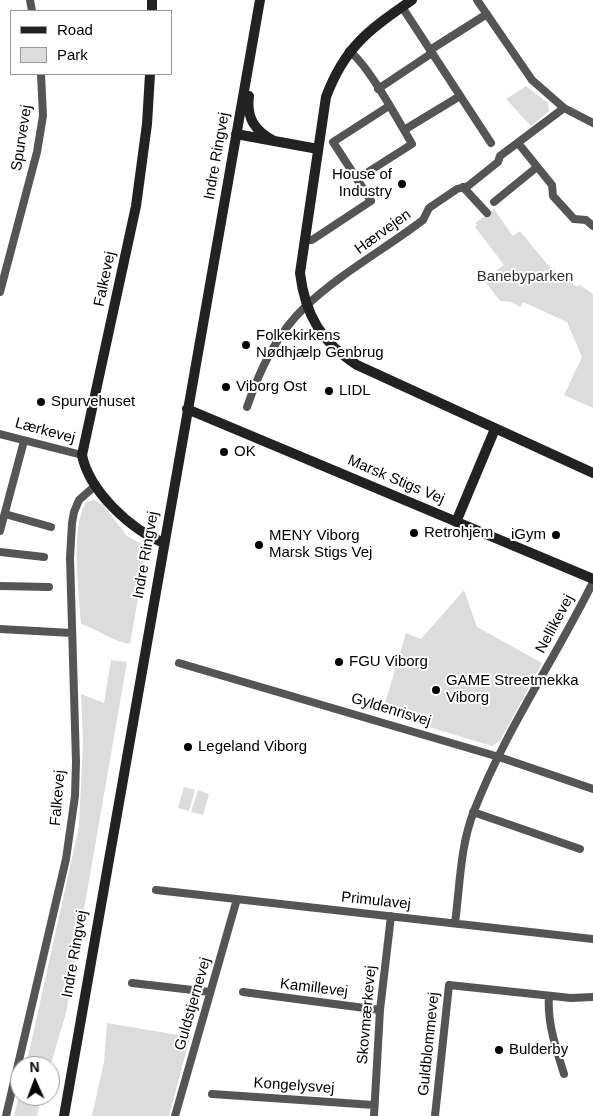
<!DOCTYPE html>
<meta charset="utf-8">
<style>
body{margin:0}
#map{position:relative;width:593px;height:1116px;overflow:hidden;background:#fff;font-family:Arial,sans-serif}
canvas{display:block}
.legend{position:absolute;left:10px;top:10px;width:162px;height:65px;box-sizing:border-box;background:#fff;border:1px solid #999;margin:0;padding:6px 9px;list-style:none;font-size:15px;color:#000}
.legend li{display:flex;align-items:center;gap:10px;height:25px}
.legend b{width:25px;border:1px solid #999}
.north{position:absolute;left:10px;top:1056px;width:50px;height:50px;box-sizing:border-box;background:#fff;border:1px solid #999;border-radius:50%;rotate:358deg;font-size:14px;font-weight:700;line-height:20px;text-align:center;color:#000}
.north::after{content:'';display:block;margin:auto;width:18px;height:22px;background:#000;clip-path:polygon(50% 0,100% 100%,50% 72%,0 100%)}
</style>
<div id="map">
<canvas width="593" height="1116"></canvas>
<ul class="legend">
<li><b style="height:6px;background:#222"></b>Road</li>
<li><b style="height:14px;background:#dcdcdc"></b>Park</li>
</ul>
<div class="north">N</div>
</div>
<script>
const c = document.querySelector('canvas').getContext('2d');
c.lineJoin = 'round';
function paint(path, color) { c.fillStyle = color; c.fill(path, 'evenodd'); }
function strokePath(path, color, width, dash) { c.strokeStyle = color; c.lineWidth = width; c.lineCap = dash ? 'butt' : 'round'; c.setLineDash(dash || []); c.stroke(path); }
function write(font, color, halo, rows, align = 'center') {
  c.font = font + ' Arial,sans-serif'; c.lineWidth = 4; c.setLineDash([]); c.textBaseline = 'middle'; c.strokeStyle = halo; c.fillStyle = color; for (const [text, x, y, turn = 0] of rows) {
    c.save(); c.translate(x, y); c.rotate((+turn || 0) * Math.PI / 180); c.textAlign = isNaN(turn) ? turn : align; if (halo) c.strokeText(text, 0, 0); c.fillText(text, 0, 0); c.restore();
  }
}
const green = new Path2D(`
 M526,86L548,103L549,111L531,126L506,99Z
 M494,209L513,236L520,231L547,264L577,287L580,285L593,294V408L564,395L582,357L567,322L523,302L520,307L511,302L500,301L484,280L504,265L475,227L477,225L475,223Z
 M94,500L103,505L127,536L147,547L130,644C112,641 99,630 81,624C79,592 70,529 86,502Z
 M464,590L477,627L542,663L500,741L492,746L382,713L406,633L421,639Z
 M111,660L127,662L66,1013L50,1067L26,1066L79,826L83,743L81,694L104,703Z
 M184,787L195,790L189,811L178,808Z
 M198,790L209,794L203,815L191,812Z
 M107,1023L190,1037L169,1116H92L104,1062Z
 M20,1091V1096H41L37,1116H14Z`);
const street = new Path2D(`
 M30,0L32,11
 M477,0L532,80L564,108L593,123
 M402,7L491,143
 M430,50L487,14
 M349,51C368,64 399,122 412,144L357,179L333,142L389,106
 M378,89L432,53
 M404,130L460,96
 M518,143L552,185L553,196L574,219L586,220L593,226
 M463,187L487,213
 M494,202L537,167
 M304,240H312L371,201L357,179
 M0,292L37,152L43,116L41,74
 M247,407C260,369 277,333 306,306C341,273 385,249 423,220L429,208L457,189L468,186L498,162L500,156L564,108
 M0,434L82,455
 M5,514L51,527
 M0,531L24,441
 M0,552L44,557
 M0,586L49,587
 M0,629L72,633
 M179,663L499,757L593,789
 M473,812L580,849
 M156,890L593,939
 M455,923C460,886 460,846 474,811C505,731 555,659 593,582
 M132,983L210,992
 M243,992L380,1010
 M549,996C547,1023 556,1048 564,1074
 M212,1094L374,1105
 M6,1116L66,859L75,796L76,762L70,558L72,523L74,512L79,500L96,485
 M175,1116L237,899
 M374,1116L380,1010L391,916
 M435,1116L449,985L571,998L593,997`);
const secondary = new Path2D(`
 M412,0C369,30 345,46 326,97L300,273C305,315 322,343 357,365L593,473
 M152,11V0
 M150,74L147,124L136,206L82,455C89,491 131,530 164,543
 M249,96C246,118 255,131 274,141
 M236,134L318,149
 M187,409L593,579
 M456,522L495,429
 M64,1116L260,0`);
const markers = [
 [402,184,5,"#000"],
 [246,345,5,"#000"],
 [226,387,5,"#000"],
 [329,391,5,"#000"],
 [41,402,5,"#000"],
 [224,452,5,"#000"],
 [414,533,5,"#000"],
 [556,535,5,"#000"],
 [259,545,5,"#000"],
 [339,662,5,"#000"],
 [436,690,5,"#000"],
 [188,747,5,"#000"],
 [499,1050,5,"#000"]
];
const streetNames = [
 ["Spurvevej",22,138,-81],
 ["Indre Ringvej",217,156,-80],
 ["Hærvejen",383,232,-36],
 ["Falkevej",105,279,-78],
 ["Lærkevej",45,431,15],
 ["Marsk Stigs Vej",396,480,23],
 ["Indre Ringvej",146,555,-80],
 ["Nellikevej",555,624,-62],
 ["Gyldenrisvej",391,710,17],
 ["Falkevej",58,798,-85],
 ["Primulavej",376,901,6],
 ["Indre Ringvej",75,954,-80],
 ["Kamillevej",314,988,7],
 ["Guldstjernevej",193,1004,-74],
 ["Skovmærkevej",367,1015,-85],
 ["Guldblommevej",429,1044,-84],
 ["Kongelysvej",294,1086,4]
];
const poiNames = [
 ["House of",392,175,"right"],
 ["Industry",392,192,"right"],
 ["Folkekirkens",256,336],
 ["Nødhjælp Genbrug",256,353],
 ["Viborg Ost",236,387],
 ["LIDL",339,391],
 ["Spurvehuset",51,402],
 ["OK",234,452],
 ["Retrohjem",424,533],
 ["iGym",546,535,"right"],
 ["MENY Viborg",269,536],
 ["Marsk Stigs Vej",269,553],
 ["FGU Viborg",349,662],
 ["GAME Streetmekka",446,681],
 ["Viborg",446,698],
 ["Legeland Viborg",198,747],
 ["Bulderby",509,1050]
];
const parkNames = [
 ["Banebyparken",525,277]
];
paint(green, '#dcdcdc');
strokePath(street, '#555', 8);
strokePath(secondary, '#222', 10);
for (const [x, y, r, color] of markers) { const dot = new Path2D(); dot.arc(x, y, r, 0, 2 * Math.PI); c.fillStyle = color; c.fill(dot); strokePath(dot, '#fff', 2); }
write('15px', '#000', '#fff', streetNames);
write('15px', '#000', '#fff', poiNames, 'left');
write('15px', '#333', '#fff', parkNames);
</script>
